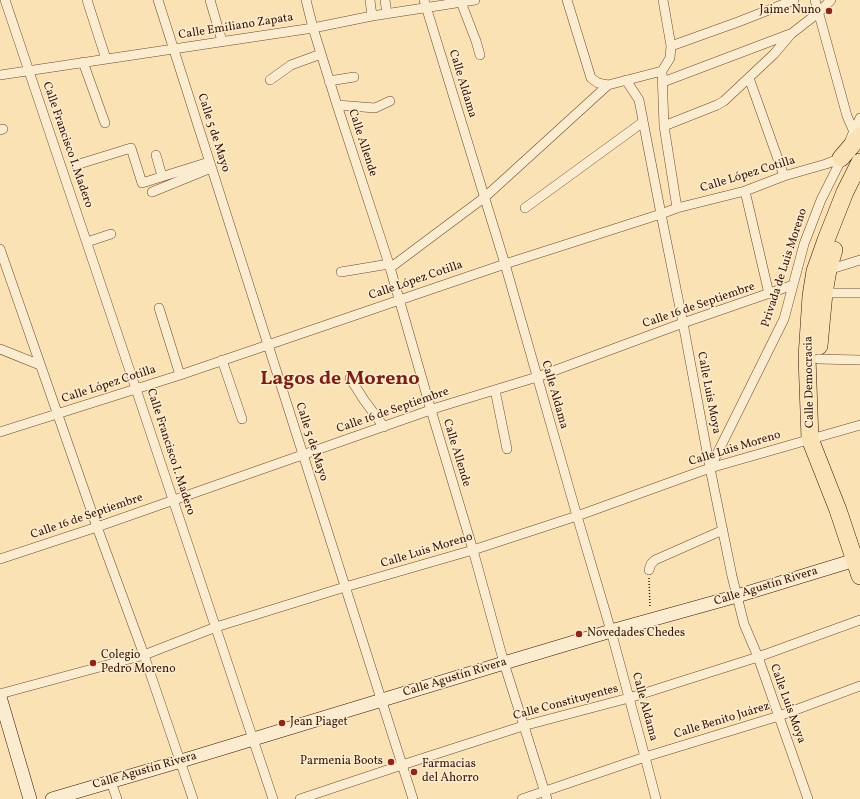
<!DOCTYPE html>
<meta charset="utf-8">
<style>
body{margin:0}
canvas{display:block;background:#fbe2b5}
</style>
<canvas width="860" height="799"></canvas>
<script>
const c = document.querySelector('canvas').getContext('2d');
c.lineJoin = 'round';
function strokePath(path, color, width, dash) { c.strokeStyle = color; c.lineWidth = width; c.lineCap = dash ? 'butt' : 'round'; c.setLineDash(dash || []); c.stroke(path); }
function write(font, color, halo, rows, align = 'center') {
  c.font = font + ' Vollkorn,serif'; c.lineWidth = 3; c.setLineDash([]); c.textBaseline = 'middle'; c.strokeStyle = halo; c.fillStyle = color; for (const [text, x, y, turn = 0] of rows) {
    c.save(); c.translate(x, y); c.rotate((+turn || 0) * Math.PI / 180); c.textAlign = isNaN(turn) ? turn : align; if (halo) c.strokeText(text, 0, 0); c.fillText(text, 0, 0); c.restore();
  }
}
const path = new Path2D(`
 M649,578L650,608`);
const street = new Path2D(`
 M5,0L136,389L273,799
 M87,0L106,59
 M158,0L413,799
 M210,0L222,41
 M306,0L313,28L337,105L389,264L431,410L473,550L504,663L547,799
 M370,0L372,16
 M385,0L387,14
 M424,0L505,264L577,516L611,631L645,757L656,799
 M567,0L591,78L598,83L608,85
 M663,0L671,46L670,58L662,71L664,126L677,208
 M815,0L847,116L854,132
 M461,2L476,41L480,55
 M671,46L738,22L794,0
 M83,62L105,123
 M0,75L313,28L372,16L475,0
 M749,78L784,176
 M270,80L291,65L321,54
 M626,80L639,100L661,214L683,323L710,468L732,576L744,624L758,657L808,799
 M329,81L354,77
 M663,82L790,34
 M337,105L375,108L390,101
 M664,126L717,105L724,101L774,54L791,34L818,13L831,0
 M0,130L3,129
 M850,140L860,118
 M156,155L162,176
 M76,165L131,148L142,183L209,162
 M745,191L769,294
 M152,192L211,168
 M525,208L643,122
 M87,242L111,234
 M0,249L97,527L144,655L193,799
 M390,268L485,197L608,85L662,71
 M828,270L860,260
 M341,272L389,264
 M824,293H860
 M159,308L180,375
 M0,349L40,365
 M818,359L860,360
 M222,360L242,419
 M350,378L364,400L384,427
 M495,390L507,449
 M0,432L180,375L505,264L661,214L677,208L745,191L784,176L826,164L841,158
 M710,468L784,319L804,244L821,200L843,156
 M0,559L97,527L439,407L537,377L683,323L793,285
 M649,570L651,564L655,560L723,530
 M0,694L144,655L216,627L345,587L473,550L577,516L710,468L860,425
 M111,782L117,799
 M300,799L402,765L523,726L629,698L758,657L860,620
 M522,799L645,757L779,716L860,686`);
const secondary = new Path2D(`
 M0,697L30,799
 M52,799L181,761L504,663L611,631L737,596L855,560`);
const highway = new Path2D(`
 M841,158L860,136
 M860,162L845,192L826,240L815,271L811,296L807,357L810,439L838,510L860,576
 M819,346L824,293L828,270L834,250`);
const markers = [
 [829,11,4,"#8f2418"],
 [579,634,4,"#8f2418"],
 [93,663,4,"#8f2418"],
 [282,723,4,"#8f2418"],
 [391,762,4,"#8f2418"],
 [414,772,4,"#8f2418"]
];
const poiNames = [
 ["Jaime Nuno",821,11,"right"],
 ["Novedades Chedes",587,634],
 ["Colegio",101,656],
 ["Pedro Moreno",101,670],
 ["Jean Piaget",290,723],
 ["Parmenia Boots",383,762,"right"],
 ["Farmacias",422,765],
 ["del Ahorro",422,779]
];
const streetNames = [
 ["Calle Emiliano Zapata",236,27,-9],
 ["Calle Aldama",462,84,73],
 ["Calle 5 de Mayo",213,133,72],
 ["Calle Allende",362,143,72],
 ["Calle Francisco I. Madero",67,145,71],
 ["Calle López Cotilla",748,175,-17],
 ["Privada de Luis Moreno",785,268,-72],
 ["Calle López Cotilla",416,281,-19],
 ["Calle 16 de Septiembre",699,306,-19],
 ["Calle Democracia",810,382,-91],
 ["Calle López Cotilla",109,385,-18],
 ["Calle Luis Moya",708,393,79],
 ["Calle Aldama",554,395,74],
 ["Calle 16 de Septiembre",393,411,-19],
 ["Calle 5 de Mayo",311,442,72],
 ["Calle Luis Moreno",735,449,-17],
 ["Calle Francisco I. Madero",170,452,72],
 ["Calle Allende",456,453,73],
 ["Calle 16 de Septiembre",87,517,-19],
 ["Calle Luis Moreno",427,551,-17],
 ["Calle Agustín Rivera",766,587,-17],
 ["Calle Agustín Rivera",455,678,-17],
 ["Calle Constituyentes",566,703,-15],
 ["Calle Luis Moya",787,704,70],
 ["Calle Aldama",644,707,75],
 ["Calle Benito Juárez",722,721,-17],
 ["Calle Agustín Rivera",145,771,-16]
];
const townNames = [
 ["Lagos de Moreno",340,380]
];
strokePath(street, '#684832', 10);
strokePath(secondary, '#371507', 14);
strokePath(highway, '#371507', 18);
strokePath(path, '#371507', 1.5, [1, 2]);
strokePath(street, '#fceccf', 9);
strokePath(secondary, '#fceccf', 13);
strokePath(highway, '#fbe2b5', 17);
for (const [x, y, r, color] of markers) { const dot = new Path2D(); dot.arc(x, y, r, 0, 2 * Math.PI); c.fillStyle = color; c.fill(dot); strokePath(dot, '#fceccf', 1.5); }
write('12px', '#371507', '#fceccf', poiNames, 'left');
write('12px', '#371507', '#fceccf', streetNames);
write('bold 20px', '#7a1f14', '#fceccf', townNames);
</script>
